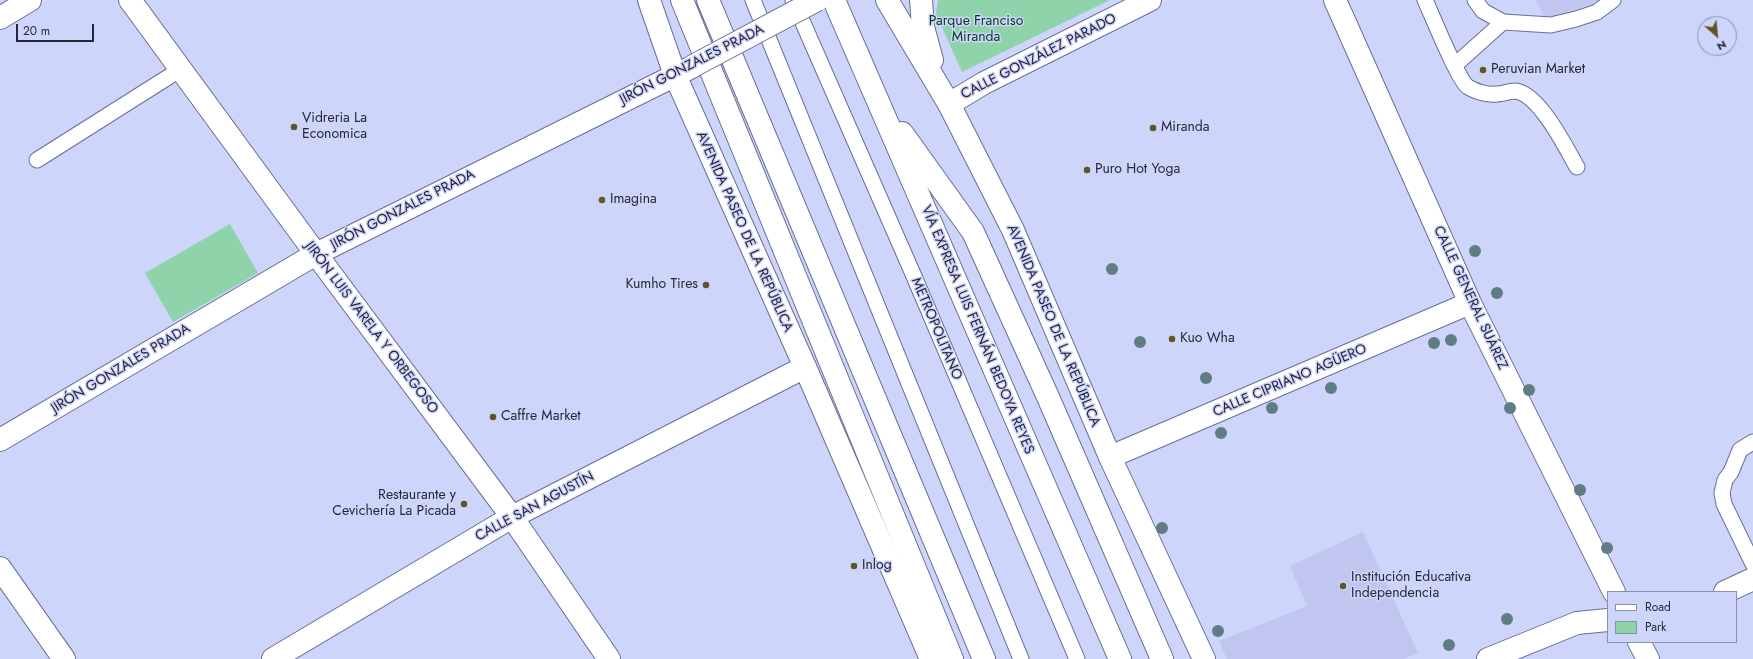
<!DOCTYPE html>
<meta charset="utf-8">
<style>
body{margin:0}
#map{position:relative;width:1753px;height:659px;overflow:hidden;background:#ced5fa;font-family:Jost,sans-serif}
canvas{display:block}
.legend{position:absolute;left:1607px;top:591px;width:130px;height:52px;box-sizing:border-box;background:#ced5fa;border:1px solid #8a8fac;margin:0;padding:5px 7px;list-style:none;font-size:12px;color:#242738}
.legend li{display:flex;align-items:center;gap:8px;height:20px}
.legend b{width:20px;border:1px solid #8a8fac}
.north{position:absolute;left:1697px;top:16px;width:40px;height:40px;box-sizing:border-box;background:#ced5fa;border:1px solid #8a8fac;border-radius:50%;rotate:153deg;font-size:11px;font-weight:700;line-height:16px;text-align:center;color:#242738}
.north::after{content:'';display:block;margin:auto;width:14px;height:18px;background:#615623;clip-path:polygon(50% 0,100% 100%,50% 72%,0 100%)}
.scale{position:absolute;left:16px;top:24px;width:78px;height:18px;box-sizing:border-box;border:2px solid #242738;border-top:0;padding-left:5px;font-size:12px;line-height:14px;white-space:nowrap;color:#242738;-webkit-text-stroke:3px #ced5fa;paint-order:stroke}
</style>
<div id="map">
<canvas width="1753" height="659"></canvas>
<ul class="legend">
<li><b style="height:5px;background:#fff"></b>Road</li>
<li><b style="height:11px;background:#8ed3aa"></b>Park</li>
</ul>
<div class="north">N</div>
<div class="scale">20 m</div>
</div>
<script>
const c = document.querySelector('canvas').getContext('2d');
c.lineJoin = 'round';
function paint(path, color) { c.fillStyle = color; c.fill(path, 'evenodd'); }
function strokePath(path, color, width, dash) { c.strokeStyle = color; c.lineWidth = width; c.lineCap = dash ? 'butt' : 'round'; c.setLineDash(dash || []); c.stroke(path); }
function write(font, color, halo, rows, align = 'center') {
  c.font = font + ' Jost,sans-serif'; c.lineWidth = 3; c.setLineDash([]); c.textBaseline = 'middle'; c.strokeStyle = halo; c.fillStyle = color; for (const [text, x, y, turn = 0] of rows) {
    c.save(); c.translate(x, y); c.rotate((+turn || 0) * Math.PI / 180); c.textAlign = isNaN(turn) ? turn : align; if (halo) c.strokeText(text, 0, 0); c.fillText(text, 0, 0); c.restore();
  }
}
const built = new Path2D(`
 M1536,0H1601L1597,3L1545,19Z
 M1363,532L1418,653L1403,659H1227L1219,641L1307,606L1290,566Z`);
const green = new Path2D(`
 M938,0H1110L962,72L936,14Z
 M230,224L258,273L173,322L145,273Z`);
const lane = new Path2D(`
 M753,0L1021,659
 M793,0L913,274L1077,659
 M1425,0C1432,15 1458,80 1468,87C1476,92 1488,95 1497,94C1503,94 1509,91 1515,91C1539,93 1566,148 1577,167
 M1475,0L1483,11L1503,22L1551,25L1576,19L1597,12L1613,0
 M1455,65L1503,22
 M37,160L181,69
 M1753,442L1740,450L1731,472L1725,480L1722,493L1724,504L1753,564`);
const street = new Path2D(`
 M130,0L316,254L512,517L609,659
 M1335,0L1470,303L1614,592
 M0,18L30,0
 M949,104L984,83L1150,0
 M0,440L316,254L692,67
 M1110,457L1470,303
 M0,568L64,659
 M1725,592L1753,579
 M1639,642L1648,659
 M273,659L512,517L805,367
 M1488,659L1577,623L1608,620`);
const primary = new Path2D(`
 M649,0L675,75L805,367L931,659
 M887,0L949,104L1013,230L1110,457L1204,659
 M921,0L923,27L932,60`);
const highway = new Path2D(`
 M682,0L952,659
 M708,0L984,659
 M834,0L1120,659
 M902,133L973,232L1048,397L1162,659`);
const streetBridge = new Path2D(`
 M693,66L817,0`);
const trees = [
 [1475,251],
 [1112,269],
 [1497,293],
 [1451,340],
 [1140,342],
 [1434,343],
 [1206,378],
 [1331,388],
 [1529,390],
 [1272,408],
 [1510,408],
 [1221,433],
 [1580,490],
 [1162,528],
 [1607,548],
 [1507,619],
 [1218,631],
 [1449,645]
];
const markers = [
 [1483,70,4,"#615623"],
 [294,127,4,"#615623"],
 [1153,128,4,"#615623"],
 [1087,170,4,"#615623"],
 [602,200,4,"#615623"],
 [706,285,4,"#615623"],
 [1172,339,4,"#615623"],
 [493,417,4,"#615623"],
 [464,504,4,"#615623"],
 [854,566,4,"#615623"],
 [1343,586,4,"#615623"]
];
const parkNames = [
 ["Parque Franciso",976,22],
 ["Miranda",976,38]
];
const streetNames = [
 ["CALLE GONZÁLEZ PARADO",1039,57,-27],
 ["JIRÓN GONZALES PRADA",692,65,-27],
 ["JIRÓN GONZALES PRADA",403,210,-27],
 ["AVENIDA PASEO DE LA REPÚBLICA",744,232,66],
 ["CALLE GENERAL SUÁREZ",1470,298,65],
 ["AVENIDA PASEO DE LA REPÚBLICA",1053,326,67],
 ["JIRÓN LUIS VARELA Y ORBEGOSO",371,328,53],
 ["METROPOLITANO",936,329,67],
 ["VÍA EXPRESA LUIS FERNÁN BEDOYA REYES",977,330,67],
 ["JIRÓN GONZALES PRADA",121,369,-31],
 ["CALLE CIPRIANO AGÜERO",1290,381,-23],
 ["CALLE SAN AGUSTÍN",535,507,-28]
];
const poiNames = [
 ["Peruvian Market",1491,70],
 ["Vidreria La",302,119],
 ["Economica",302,135],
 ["Miranda",1161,128],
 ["Puro Hot Yoga",1095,170],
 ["Imagina",610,200],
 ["Kumho Tires",698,285,"right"],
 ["Kuo Wha",1180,339],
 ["Caffre Market",501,417],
 ["Restaurante y",456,496,"right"],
 ["Cevichería La Picada",456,512,"right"],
 ["Inlog",862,566],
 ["Institución Educativa",1351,578],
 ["Independencia",1351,594]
];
paint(built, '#c0c6ef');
paint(green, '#8ed3aa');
strokePath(lane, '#686e97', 17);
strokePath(street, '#686e97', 24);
strokePath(primary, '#686e97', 24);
strokePath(highway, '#686e97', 24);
strokePath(lane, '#fff', 15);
strokePath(street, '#fff', 22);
strokePath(primary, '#fff', 22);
strokePath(highway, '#fff', 22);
strokePath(streetBridge, '#686e97', 24, []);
strokePath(streetBridge, '#fff', 22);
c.fillStyle = '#5f7d82';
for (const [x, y] of trees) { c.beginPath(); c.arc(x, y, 6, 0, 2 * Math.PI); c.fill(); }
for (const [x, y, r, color] of markers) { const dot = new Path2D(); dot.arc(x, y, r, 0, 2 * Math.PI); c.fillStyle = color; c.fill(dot); strokePath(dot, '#ced5fa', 1.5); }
write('14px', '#05351f', '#ced5fa', parkNames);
write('14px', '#242738', '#ced5fa', streetNames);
write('14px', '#242738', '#ced5fa', poiNames, 'left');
</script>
